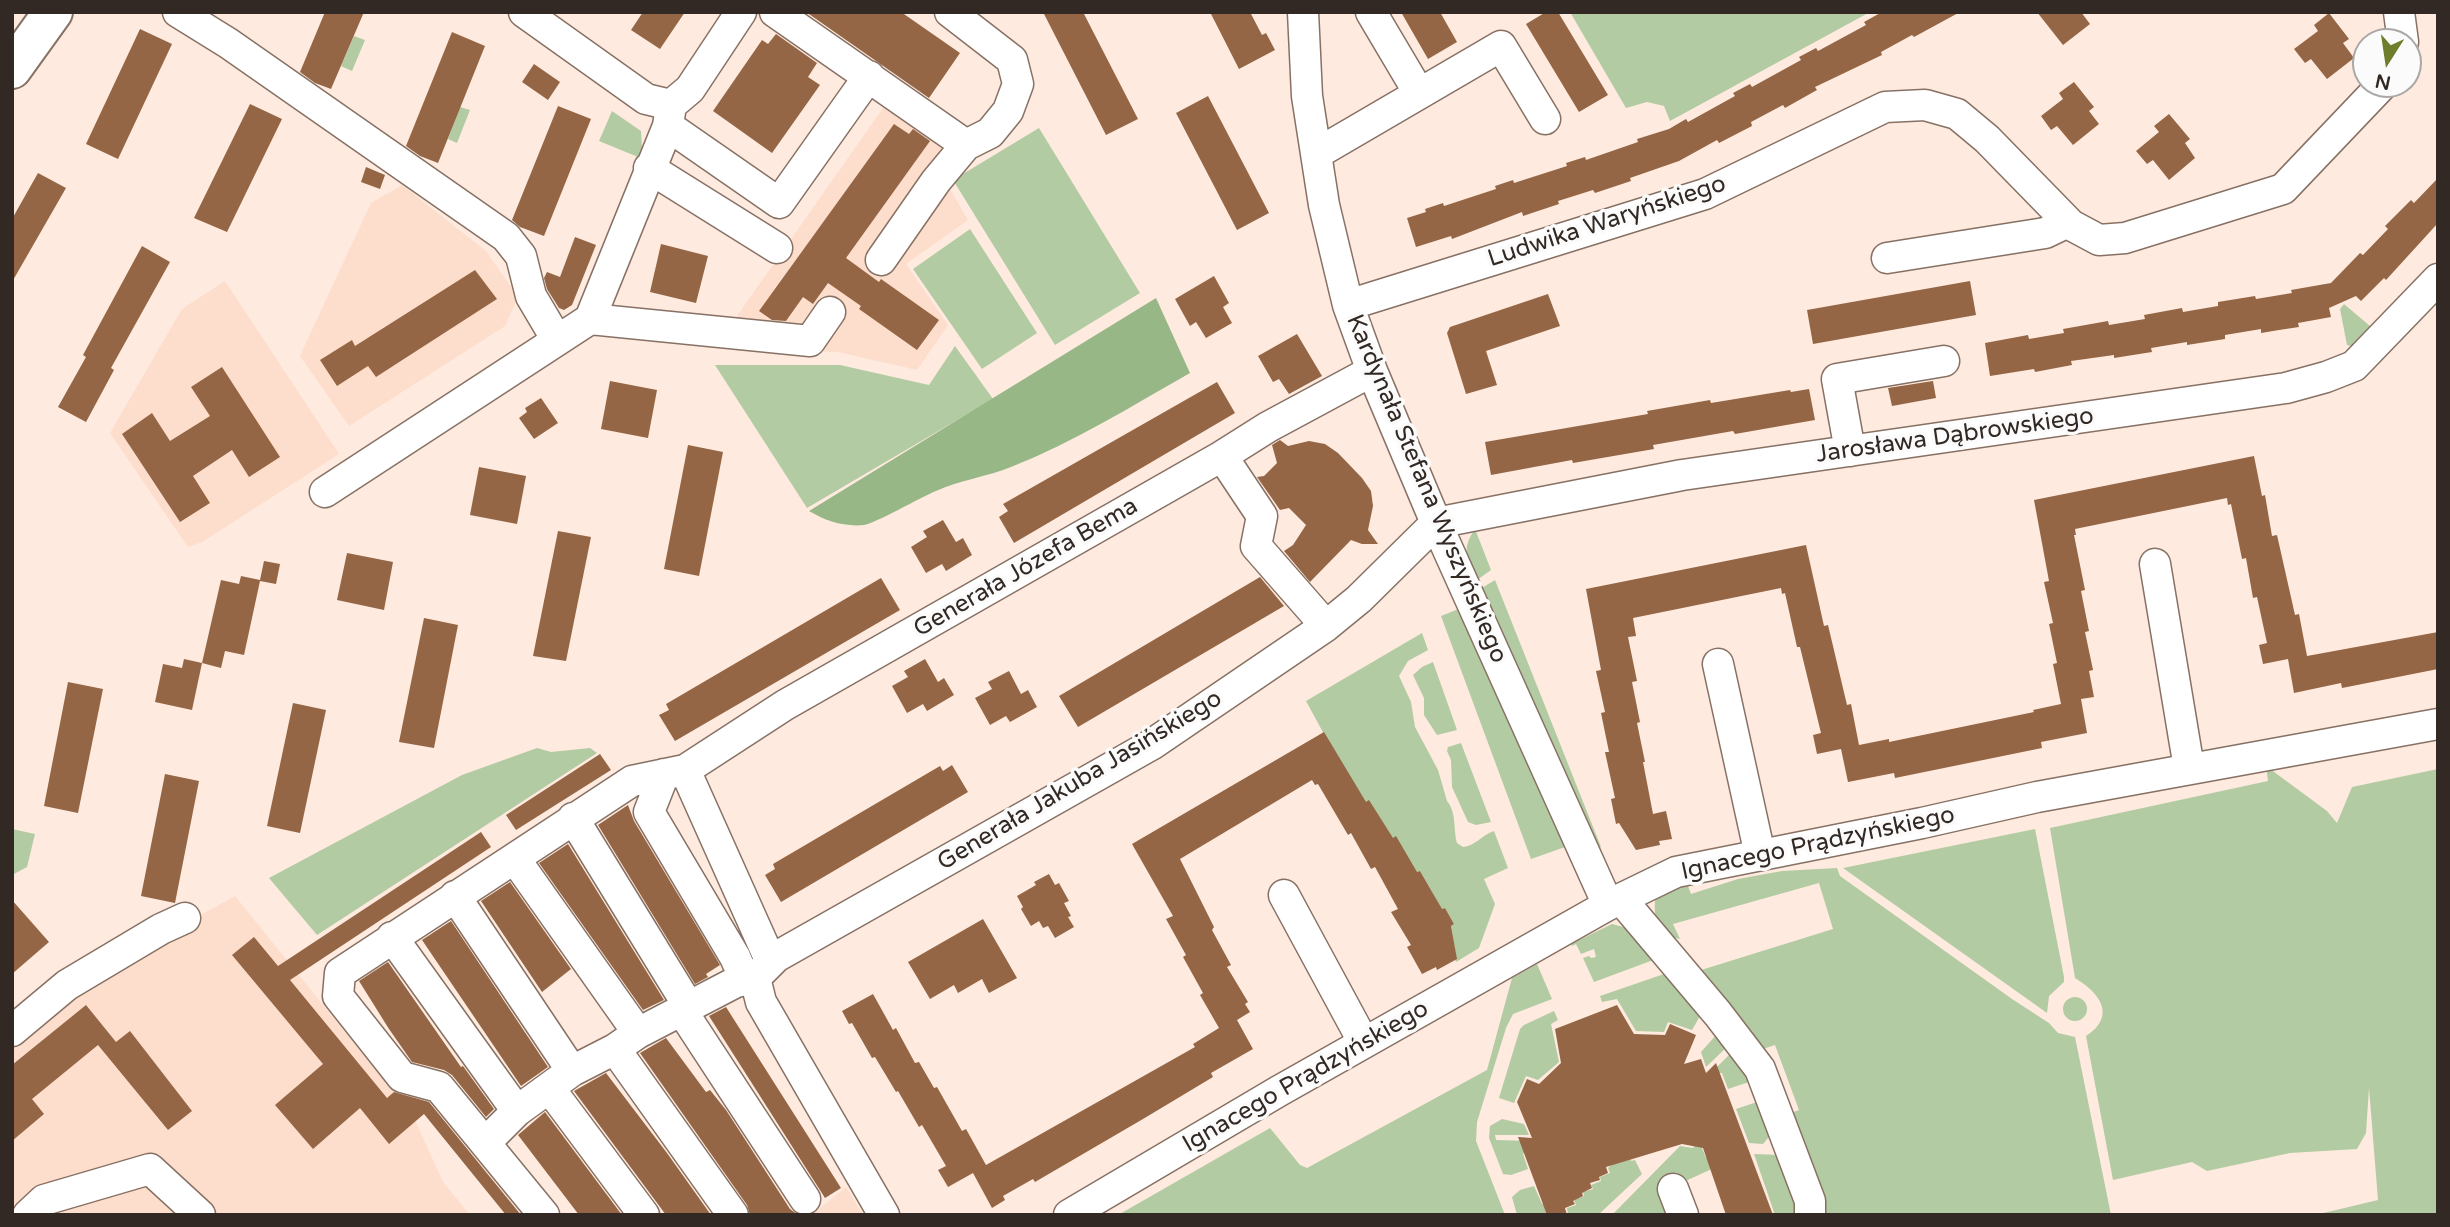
<!DOCTYPE html>
<meta charset="utf-8">
<style>
body{margin:0}
#map{position:relative;width:2450px;height:1227px;overflow:hidden;background:#feeade;font-family:"Varela Round",sans-serif}
canvas{display:block}
.frame{position:absolute;inset:0;border:14px solid #322924;pointer-events:none}
.north{position:absolute;left:2352px;top:28px;width:70px;height:70px;box-sizing:border-box;background:#fbfbfb;border:2px solid #aba7a5;border-radius:50%;rotate:192deg;font-size:19px;font-weight:700;line-height:28px;text-align:center;color:#322924}
.north::after{content:'';display:block;margin:auto;width:24px;height:32px;background:#6e7e2c;clip-path:polygon(50% 0,100% 100%,50% 72%,0 100%)}
</style>
<div id="map">
<canvas width="2450" height="1227"></canvas>
<div class="frame"></div>
<div class="north">N</div>
</div>
<script>
const c = document.querySelector('canvas').getContext('2d');
c.lineJoin = 'round';
function paint(path, color) { c.fillStyle = color; c.fill(path, 'evenodd'); }
function strokePath(path, color, width, dash) { c.strokeStyle = color; c.lineWidth = width; c.lineCap = dash ? 'butt' : 'round'; c.setLineDash(dash || []); c.stroke(path); }
function write(font, color, halo, rows, align = 'center') {
  c.font = font + ' "Varela Round",sans-serif'; c.lineWidth = 7; c.setLineDash([]); c.textBaseline = 'middle'; c.strokeStyle = halo; c.fillStyle = color; for (const [text, x, y, turn = 0] of rows) {
    c.save(); c.translate(x, y); c.rotate((+turn || 0) * Math.PI / 180); c.textAlign = isNaN(turn) ? turn : align; if (halo) c.strokeText(text, 0, 0); c.fillText(text, 0, 0); c.restore();
  }
}
const built = new Path2D(`
 M895,91L984,153L944,179L968,220L906,264L948,325L917,370L838,352L722,347L737,316Z
 M402,185L486,251L518,297L505,326L349,426L300,356L371,203Z
 M225,281L339,454L202,542L188,547L110,433L182,309Z
 M235,896L414,1118L443,1182L470,1215H12V1038L77,984Z
 M846,1187L863,1215H812Z`);
const green = new Path2D(`
 M1570,12H1870L1670,121L1664,106L1647,102L1626,108Z
 M354,36L365,40L352,71L341,66Z
 M460,107L470,110L457,143L448,139Z
 M612,111L641,131L642,148L638,157L599,141Z
 M1039,128L1140,293L1055,345L953,180Z
 M970,229L1037,333L982,369L913,269Z
 M2344,304L2370,326L2351,346L2347,345L2340,309Z
 M955,346L993,399L807,508L715,365H840L929,385Z
 M1475,529L1491,570L1477,580C1468,558 1460,551 1475,529Z
 M1495,580L1601,847L1596,849L1554,748L1480,589Z
 M1461,608L1568,846L1531,859L1441,616Z
 M1422,633L1428,650L1408,661L1399,676L1411,702L1415,727L1438,770L1447,801C1457,813 1453,829 1457,843L1463,847C1475,846 1482,835 1494,831L1508,868L1484,879L1495,904L1479,948L1456,962L1454,957L1456,955L1451,926L1454,924L1445,908L1438,911L1435,897L1420,871L1414,874L1396,837L1390,840L1362,804L1306,701Z
 M1433,662L1457,730L1437,735L1424,715V698L1413,675L1422,667Z
 M1461,743L1491,822L1476,825L1468,822L1452,787L1451,760L1447,751L1448,747Z
 M537,748L551,752L590,748L597,753L317,935L269,878L462,775Z
 M2266,766L2327,811L2337,823L2352,787L2438,769V1215H2315L2378,1200L2369,1088L2366,1133L2357,1149L2290,1153L2207,1171L2192,1162L2113,1180L2086,1036C2117,1016 2100,993 2075,978L2050,828L2268,781Z
 M12,829L35,834L27,867L12,875Z
 M2035,829L2064,977V982L2049,996L2047,1013L1843,868Z
 M1837,868L1840,876L2012,999L2049,1023L2058,1033L2075,1037L2111,1215H1819L1785,1115L1799,1110L1775,1045L1760,1050L1698,971L1833,929L1819,883L1673,924L1680,939L1667,936C1655,919 1653,915 1656,893L1686,881L1691,894L1738,879L1782,871Z
 M1612,924L1627,928L1656,959L1594,982L1583,958L1589,956L1591,958L1596,957L1594,949L1581,954L1576,944L1572,946L1571,944Z
 M1537,964L1552,999L1513,1014L1506,1028L1477,1122L1476,1141L1505,1215H1118L1270,1128L1300,1165L1307,1168L1487,1070L1512,978Z
 M1664,974H1667L1699,1010L1700,1016L1692,1030L1668,1022L1664,1032L1636,1031L1617,999L1602,1002L1600,996Z
 M2063 1009a12 12 0 1 1 24 0a12 12 0 1 1-24 0Z
 M1554,1011L1558,1020L1551,1024L1559,1062L1538,1080L1526,1076L1514,1103L1499,1098L1520,1029L1524,1025Z
 M1717,1034L1746,1059L1749,1082L1728,1089L1722,1073H1716L1715,1069L1734,1050L1729,1045L1706,1067L1701,1052Z
 M1760,1101L1773,1132L1763,1144L1749,1143L1736,1109Z
 M1502,1119L1524,1124L1529,1135H1495L1496,1140L1531,1141L1534,1146L1523,1154L1528,1169L1511,1175L1503,1174L1489,1138L1490,1126Z
 M1699,1141L1706,1158L1713,1157L1716,1167L1666,1190L1675,1215H1612L1680,1146L1693,1148Z
 M1754,1154L1780,1155L1804,1215H1775Z
 M1621,1156H1629L1631,1161L1635,1160L1642,1174L1598,1215H1563L1568,1214L1567,1208L1576,1205L1574,1200L1584,1196L1583,1192L1593,1189L1591,1185L1601,1181L1600,1177L1610,1173L1608,1168Z
 M1534,1186L1542,1204L1555,1205L1552,1215H1517L1512,1197L1520,1190Z`);
const forest = new Path2D(`
 M1156,298L1190,373C1132,406 1074,442 1011,467C986,477 960,480 936,491C921,497 874,524 864,525C844,527 826,521 809,511Z`);
const building = new Path2D(`
 M325,12H364L331,89L315,83L300,72Z
 M643,12H685L660,49L631,30Z
 M806,12H901L960,53L929,98Z
 M1043,12H1083L1138,119L1106,135Z
 M1210,12H1250L1262,35L1266,33L1275,50L1239,69Z
 M1401,12H1440L1457,42L1428,59Z
 M1546,12H1558L1608,95L1579,112L1526,24Z
 M1882,12H1960L1914,37L1912,35L1881,52L1882,55L1815,87L1817,90L1785,108L1783,105L1751,122L1752,126L1719,143L1717,140L1679,161L1630,178L1631,181L1595,193L1593,190L1558,201L1559,204L1523,216L1522,212L1452,239L1451,236L1416,247L1407,218L1426,212L1425,209L1443,203L1444,206L1496,189L1495,186L1513,180L1514,183L1567,166L1566,163L1585,157L1586,160L1638,142L1637,139L1669,129L1686,119L1688,122L1735,96L1733,93L1750,84L1752,87L1801,60L1799,57L1816,48L1818,51L1866,25L1864,22Z
 M2037,12H2081L2090,24L2063,45Z
 M2329,13L2349,39L2343,43L2354,58L2327,79L2311,59L2305,63L2294,49L2318,31L2314,25Z
 M140,29L172,44L118,159L86,144Z
 M452,32L485,46L438,163L420,156L406,146Z
 M776,34L817,63L808,77L820,85L772,153L713,111L762,40L768,44Z
 M534,64L560,82L548,100L522,82Z
 M2074,82L2094,107L2089,111L2099,124L2073,145L2057,126L2051,130L2041,116L2063,99L2059,93Z
 M1208,96L1269,213L1237,230L1176,113Z
 M250,104L282,119L227,232L194,218Z
 M558,106L591,119L544,236L520,227L512,220Z
 M2169,114L2190,139L2185,143L2195,158L2169,180L2153,160L2147,164L2136,151L2159,132L2154,126Z
 M894,124L909,134L913,129L930,141L846,258L879,282L881,279L939,320L917,350L859,309L861,306L828,283L813,304L803,297L786,321L772,320L759,311Z
 M366,167L385,175L380,189L361,182Z
 M38,173L66,188L12,282V219Z
 M2438,178V223L2386,280L2384,278L2361,301L2356,296L2329,308L2331,317L2298,323L2299,327L2279,330L2261,333V329L2225,335V339L2187,345V342L2151,348L2152,352L2114,358V355L2071,361L2072,365L2035,372L2034,369L1990,376L1985,343L2028,335L2029,339L2064,333L2063,329L2108,321L2109,325L2145,319L2144,315L2182,308L2183,312L2218,306V302L2255,296L2256,299L2292,293L2291,290L2331,283L2360,253L2363,255L2388,229L2385,226L2411,200L2414,203Z
 M575,237L596,245L572,305L564,310L559,308L547,289L544,278L547,272L560,277Z
 M661,244L708,256L696,303L650,292Z
 M142,246L170,262L111,368L114,370L86,422L58,407L86,357L83,355Z
 M475,270L497,299L376,377L368,366L337,386L320,360L352,340L355,346Z
 M1214,276L1229,303L1223,307L1232,323L1206,338L1196,322L1190,326L1175,299Z
 M1970,281L1976,315L1813,344L1807,310Z
 M1548,294L1560,326L1486,351L1497,385L1466,394L1447,333L1450,327Z
 M1297,334L1322,376L1289,394L1279,379L1273,382L1258,356Z
 M222,367L280,457L249,477L232,450L193,476L210,503L180,522L122,434L152,413L170,441L210,416L191,387Z
 M610,381L657,390L648,438L601,429Z
 M1933,381L1936,398L1892,406L1888,388Z
 M1217,382L1235,413L1014,543L999,517L1008,511L1003,504Z
 M1809,389L1815,420L1735,434L1733,431L1653,445L1654,449L1573,463L1572,460L1491,475L1485,442L1648,414L1647,411L1710,400L1711,403L1790,390L1791,392Z
 M541,398L558,423L534,439L519,418L527,412L525,408Z
 M1280,440L1288,446L1309,441L1325,444L1338,453L1362,478L1371,491L1373,506L1368,530L1378,544H1362L1351,540L1310,582L1284,551L1293,545L1306,525L1289,508L1280,510L1257,477L1264,476L1277,463L1272,445Z
 M688,445L723,452L699,576L664,569Z
 M2254,456L2262,496L2265,495L2272,536L2277,535L2295,615L2299,614L2307,656L2438,632V669L2342,688L2341,683L2294,693L2288,659L2263,664L2259,645L2267,643L2257,597L2253,598L2246,558L2242,559L2231,504L2228,505L2227,498L2075,529L2076,535H2074L2085,590L2081,591L2089,631L2085,632L2093,670L2089,671L2094,697L2081,699L2087,733L2041,742L2042,748L1895,778L1894,773L1848,782L1841,749L1817,754L1813,735L1821,733L1800,647H1797L1785,593L1782,594L1781,588L1633,618L1636,636L1628,637L1637,681L1632,682L1640,722L1637,723L1645,762H1643L1653,814L1666,811L1672,839L1659,841L1660,845L1636,850L1619,823L1616,824L1611,799L1615,798L1605,752H1609L1601,713L1605,712L1596,671L1601,670L1586,589L1806,545L1824,626L1828,625L1847,705L1851,704L1859,745L1889,739V742L2034,712L2033,710L2061,704L2053,664L2057,663L2049,624L2053,623L2044,582L2049,581L2034,500Z
 M479,467L526,476L517,524L470,515Z
 M943,520L956,542L963,538L972,555L946,571L942,564L926,573L911,547L927,537L923,531Z
 M558,531L591,537L566,661L533,656Z
 M347,553L393,562L384,610L337,600Z
 M264,561L280,564L276,584L260,581L244,655L225,651L221,668L202,663L221,580L239,584L241,576L260,580Z
 M1260,577L1284,606L1078,727L1059,696Z
 M881,578L900,610L675,741L659,715L669,710L666,704Z
 M424,618L458,625L434,748L399,742Z
 M184,659L202,663L192,710L155,702L163,664L182,668Z
 M925,659L938,682L944,678L954,695L927,711L923,704L907,713L892,686L908,677L904,671Z
 M1009,671L1021,694L1028,690L1037,707L1010,722L1006,716L990,725L975,698L992,689L988,682Z
 M68,682L103,689L78,813L44,806Z
 M293,703L326,710L300,833L267,826Z
 M1324,732L1366,802L1369,800L1393,838L1396,836L1417,872L1420,871L1442,909L1445,908L1454,924L1451,926L1457,959L1437,970L1436,967L1422,974L1407,947L1411,945L1391,912L1398,909L1375,867L1371,869L1351,833L1348,835L1318,784L1315,785L1312,780L1180,859L1214,927L1212,930L1231,965L1227,967L1248,1002L1245,1004L1250,1012L1237,1020L1253,1049L1211,1073L1213,1077L1143,1119L1035,1182L1033,1179L1003,1196L1005,1200L992,1208L973,1173L948,1187L938,1170L946,1166L922,1125L919,1127L898,1091L896,1092L875,1057L872,1058L852,1023L849,1024L842,1011L873,994L893,1030L896,1028L915,1063L919,1062L934,1088L937,1087L962,1131L966,1129L986,1165L1195,1047L1193,1044L1219,1028L1200,995L1203,993L1183,957L1186,955L1166,919L1173,916L1132,844Z
 M600,754L611,770L516,830L506,815Z
 M952,765L968,792L781,902L765,875L775,869L773,864L940,766L943,771Z
 M165,774L199,781L175,903L141,896Z
 M628,805L634,821L720,965L706,974L708,977L695,984L598,825Z
 M481,832L491,847L290,980L387,1098L394,1092L429,1102L521,1215H506L424,1114L389,1144L360,1108L313,1149L275,1105L323,1064L232,955L254,937L278,966Z
 M568,844L664,1000L643,1010L539,863Z
 M1049,874L1055,885L1059,883L1069,901L1064,903L1071,916L1068,917L1074,927L1055,938L1048,926L1043,928L1039,921L1031,926L1021,909L1023,907L1017,896L1036,885L1034,882Z
 M510,882L571,969L542,992L481,901Z
 M12,900L49,942L12,974Z
 M983,919L1017,978L989,993L982,979L958,993L954,985L930,999L908,962Z
 M451,921L548,1067L521,1086L422,940Z
 M388,962L461,1067L463,1066L494,1109L486,1117L452,1075L444,1070L412,1062L389,1029L359,981Z
 M86,1005L116,1042L130,1031L192,1111L168,1130L98,1045L32,1099L44,1114L12,1141V1065Z
 M1617,1005L1634,1034L1665,1035L1670,1024L1696,1035L1684,1064L1701,1059L1706,1073L1716,1063L1773,1215H1726L1703,1148L1682,1144L1606,1167L1608,1173L1599,1177L1600,1180L1590,1183L1592,1188L1582,1193L1583,1196L1573,1201L1575,1204L1565,1208L1567,1215H1547L1518,1137L1532,1138L1517,1102L1527,1079L1539,1084L1561,1063L1555,1029Z
 M726,1007L841,1188L825,1198L709,1016Z
 M666,1038L706,1092L710,1090L726,1110L790,1209L798,1215H750L747,1205L640,1053Z
 M606,1073L667,1153L711,1215H666L574,1091Z
 M545,1112L622,1215H579L518,1135Z`);
const minor = new Path2D(`
 M178,12L228,43L506,237L521,256L531,296L557,340
 M524,12L646,99L671,105
 M775,12L966,145L990,133L1008,111L1018,84L1012,60L950,12
 M1303,12L1307,96L1324,205L1348,305L1372,371L1436,523L1608,905
 M1371,12L1419,93
 M2399,12L2403,42
 M668,126L779,203L869,76
 M1316,154L1501,46L1545,119
 M649,168L777,248
 M1887,258L2045,233L2068,222
 M881,260L936,181L966,145
 M1348,305L1705,194L1885,107L1925,105L1957,114L1987,139L2071,225L2099,240L2125,238L2283,189L2383,84
 M590,319L810,341L830,312
 M1850,451L1837,379L1944,361
 M1222,456L1262,516L1256,546L1326,626
 M325,492L590,319L668,126L671,105L690,89L741,12
 M2155,564L2189,768
 M1718,664L1760,855
 M685,770L771,962
 M664,774L649,812L735,957L745,980
 M573,818L689,1007
 M515,859L638,1033
 M1284,895L1364,1043
 M455,896L572,1071
 M1621,899L1718,1014L1760,1069L1810,1201V1215
 M392,937L517,1111
 M682,1011L805,1199
 M12,1031L67,985L161,929L185,918
 M615,1049L733,1215
 M550,1089L644,1215
 M485,1143L517,1111L572,1071L615,1049L638,1033L736,982L755,978
 M1673,1189L1683,1215
 M28,1215L44,1200L150,1169L200,1215
 M544,1215L439,1087L402,1077L338,996L340,973L632,781L685,770L785,705L1222,456L1268,427L1372,371
 M884,1215L761,1002L755,978L776,957L1151,745L1326,626L1359,599L1436,523L1682,475L2286,388L2326,377L2354,366L2438,279
 M1069,1215L1279,1091L1608,905L1676,872L1922,823L2037,797L2438,724`);
const major = new Path2D(`
 M12,69L53,12`);
const streetNames = [
 ["Ludwika Waryńskiego",1607,222,-18],
 ["Jarosława Dąbrowskiego",1955,436,-8],
 ["Kardynała Stefana Wyszyńskiego",1426,489,67],
 ["Generała Józefa Bema",1026,568,-30],
 ["Generała Jakuba Jasińskiego",1080,781,-31],
 ["Ignacego Prądzyńskiego",1818,844,-12],
 ["Ignacego Prądzyńskiego",1306,1077,-30]
];
paint(built, '#fdddcb');
paint(green, '#b2cba3');
paint(forest, '#98b786');
paint(building, '#946645');
strokePath(minor, '#877164', 33);
strokePath(major, '#877164', 42);
strokePath(minor, '#fff', 30);
strokePath(major, '#fff', 38);
write('24px', '#322924', '#fbfbfb', streetNames);
</script>
